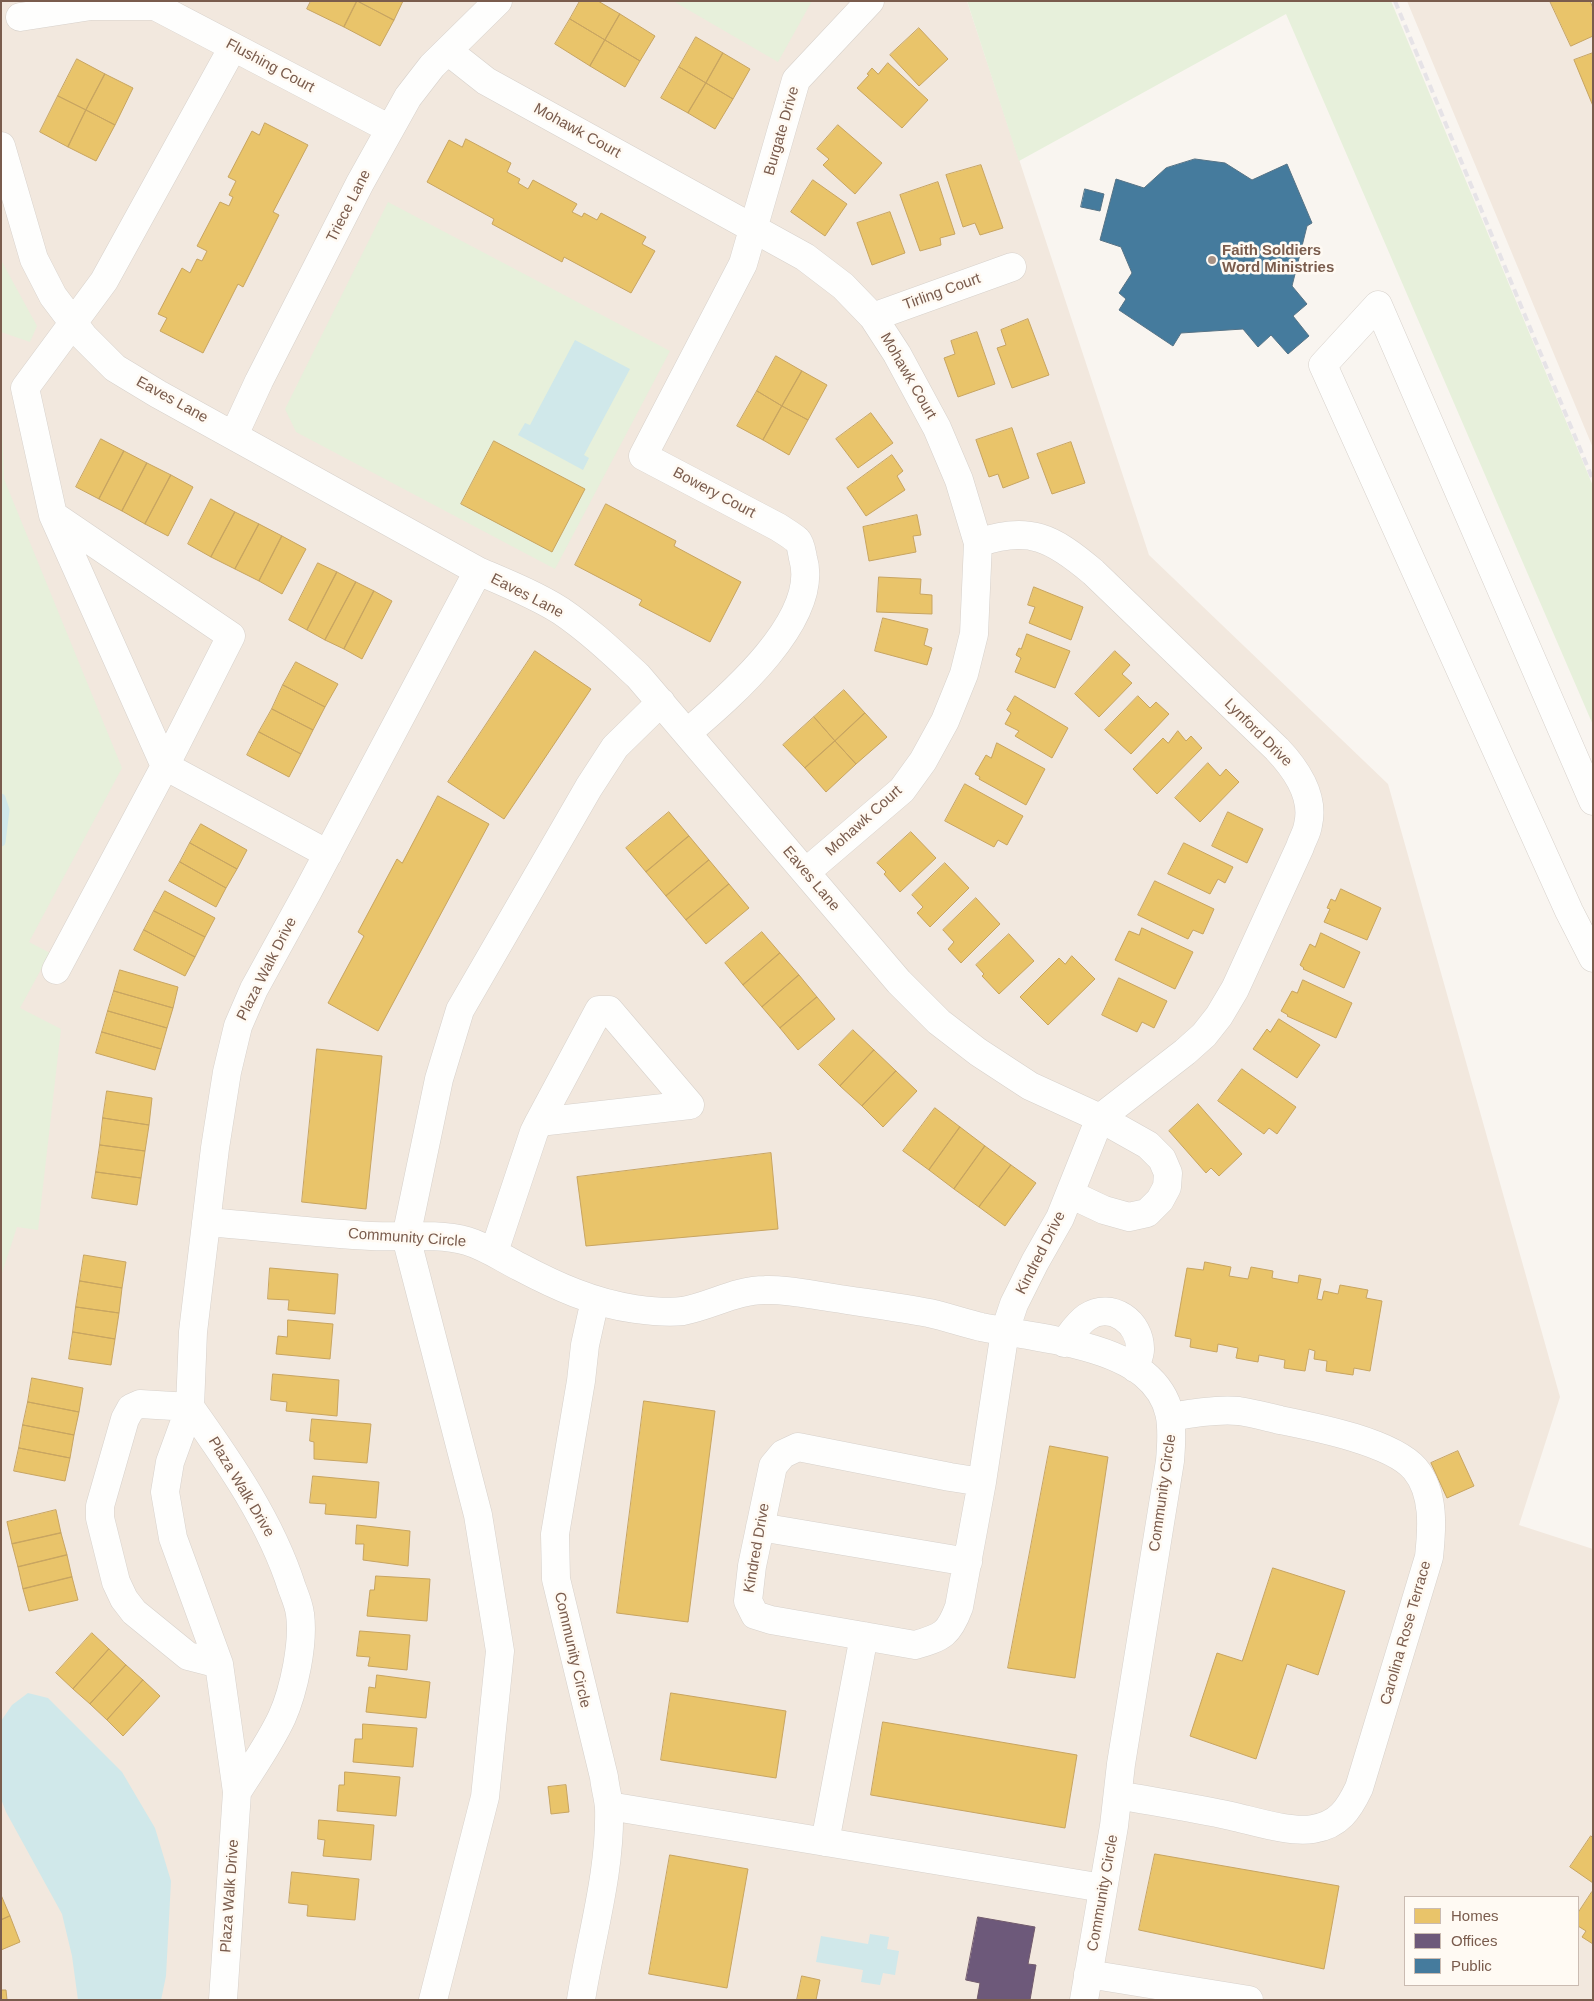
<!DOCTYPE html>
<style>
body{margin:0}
#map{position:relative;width:1594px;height:2001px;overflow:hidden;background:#f9f5f0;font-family:Arial,sans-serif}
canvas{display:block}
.frame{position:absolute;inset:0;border:2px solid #7a5c4d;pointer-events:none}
.legend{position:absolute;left:1404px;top:1896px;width:175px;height:90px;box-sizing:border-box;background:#fffaf3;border:1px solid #cabbb1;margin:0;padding:6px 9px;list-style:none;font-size:15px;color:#7a5c4d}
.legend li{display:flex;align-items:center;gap:10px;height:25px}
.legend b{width:25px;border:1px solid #cabbb1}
</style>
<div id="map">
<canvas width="1594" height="2001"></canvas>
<div class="frame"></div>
<ul class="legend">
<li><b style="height:14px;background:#e9c46a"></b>Homes</li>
<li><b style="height:14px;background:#6d597a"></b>Offices</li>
<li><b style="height:14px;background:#457b9d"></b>Public</li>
</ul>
</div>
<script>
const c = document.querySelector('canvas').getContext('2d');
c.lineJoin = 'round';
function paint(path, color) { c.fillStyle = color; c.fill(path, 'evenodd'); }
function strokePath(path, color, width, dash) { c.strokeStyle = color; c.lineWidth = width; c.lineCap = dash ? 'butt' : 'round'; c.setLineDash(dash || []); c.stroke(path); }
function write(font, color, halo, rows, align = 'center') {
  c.font = font + ' Arial,sans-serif'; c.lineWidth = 5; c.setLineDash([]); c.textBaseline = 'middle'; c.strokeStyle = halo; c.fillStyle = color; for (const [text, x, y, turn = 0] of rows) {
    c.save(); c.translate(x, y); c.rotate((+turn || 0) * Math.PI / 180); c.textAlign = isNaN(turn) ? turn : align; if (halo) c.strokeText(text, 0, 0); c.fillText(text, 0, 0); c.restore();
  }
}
const residential = new Path2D(`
 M1,1H967L1149,555L1388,784L1560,1397L1519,1525L1593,1549V2000H1ZM1405,1897H1578V1985H1405Z
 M1407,1H1593V448Z`);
const green = new Path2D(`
 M673,1H812L778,62Z
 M967,1H1391L1593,486V725L1286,14L1019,161Z
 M388,202L670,351L555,569L296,432L285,409Z
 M1,260L37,326L30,342L1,332Z
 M1,401L4,479L122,768L29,942L50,953L20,1008L61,1029L38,1230L17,1227L1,1276Z`);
const water = new Path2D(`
 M575,340L630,369L584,455L589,458L583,470L518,435L525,423L530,425Z
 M28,1693L48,1698L122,1772L155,1828L171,1881L166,1976L161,2000H78L72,1956L62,1914L6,1812L1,1799V1721L12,1705Z
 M870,1934L889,1937L887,1949L899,1951L895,1975L883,1973L880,1985L861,1982L863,1970L816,1962L821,1936L868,1944Z`);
const homes = new Path2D(`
 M311,1H357L344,27L307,9Z
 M357,1L394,20L380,46L344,27Z
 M358,1H403L394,20Z
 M580,1H598L620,14L605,40L570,19Z
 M1550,1H1590L1593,8V36L1571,46Z
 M620,14L655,36L640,61L605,40Z
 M570,19L605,40L590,66L555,44Z
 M919,28L948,59L919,86L890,55Z
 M696,37L723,53L706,83L679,67Z
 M605,40L640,61L625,87L590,66Z
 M723,53L750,69L733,99L706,83Z
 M1593,53V106L1574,60Z
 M77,59L105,74L86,110L58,96Z
 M888,63L928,100L902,128L857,88L869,75L867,74L872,68L878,74Z
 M679,67L706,83L688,113L661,98Z
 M105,74L133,88L115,125L86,110Z
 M706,83L733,99L715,129L688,113Z
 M58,96L86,110L68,147L40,132Z
 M86,110L115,125L96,161L68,147Z
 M265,123L308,145L273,212L279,215L243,287L238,284L203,353L160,331L167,318L158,314L182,268L190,273L197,259L202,261L207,251L197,246L220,202L229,206L233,197L229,195L236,181L228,177L252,131L259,135Z
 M838,125L882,163L855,194L823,165L829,159L817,149Z
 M466,139L511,163L507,172L520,179L518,183L528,189L533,180L577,204L572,212L582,217L584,213L597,220L601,213L646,237L642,244L655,251L631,293L564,257L562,262L492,224L494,219L427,182L449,140L462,147Z
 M981,165L1003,228L980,235L975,223L963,227L946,175Z
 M813,180L847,204L825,236L791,212Z
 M938,182L955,234L940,238L941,245L920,251L900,195Z
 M890,212L905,253L872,265L857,223Z
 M1028,319L1049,375L1012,388L997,348L1006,345L1001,330Z
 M977,332L995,384L958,397L944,358L955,354L951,341Z
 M776,356L802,371L782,406L757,391Z
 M802,371L827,385L808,420L782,406Z
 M757,391L782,406L763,440L737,426Z
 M782,406L808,420L789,455L763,440Z
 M871,413L893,443L858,468L836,439Z
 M1012,428L1029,478L1003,488L998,474L989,477L976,440Z
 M101,439L124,451L99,499L76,487Z
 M494,441L585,489L552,552L461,504Z
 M1071,442L1085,483L1052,494L1037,454Z
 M124,451L147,463L122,511L99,499Z
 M892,455L903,471L897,476L905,490L866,516L847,488Z
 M147,463L171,475L145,524L122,511Z
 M171,475L193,487L168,536L145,524Z
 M211,499L235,512L211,557L188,544Z
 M606,504L676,541L674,546L741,582L710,642L639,605L642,600L575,565Z
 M235,512L259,524L235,569L211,557Z
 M917,515L921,535L913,536L916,552L869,561L863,527Z
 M259,524L282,536L259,581L235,569Z
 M282,536L306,549L282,594L259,581Z
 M318,563L337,572L307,630L289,620Z
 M337,572L356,582L325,640L307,630Z
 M879,577L921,579L920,594L932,595V614L877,612Z
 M356,582L374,591L344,649L325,640Z
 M1034,587L1083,607L1071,640L1029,623L1035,607L1028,605Z
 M374,591L392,601L362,659L344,649Z
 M883,618L928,629L924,645L932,648L927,665L875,651Z
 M1027,634L1070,651L1055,688L1015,672L1021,658L1016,655L1019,648L1021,649Z
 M535,651L591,689L504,819L448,782Z
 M1115,651L1130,665L1122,674L1132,683L1099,717L1075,694Z
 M296,662L338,684L325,707L283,685Z
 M283,685L325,707L313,730L272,709Z
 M844,690L865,713L835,741L814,717Z
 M1015,696L1068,728L1052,758L1015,736L1019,731L1005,724L1011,713L1007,710Z
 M1138,696L1150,708L1156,702L1169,714L1131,754L1105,730Z
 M272,709L313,730L301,754L259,732Z
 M865,713L887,737L856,764L835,741Z
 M814,717L835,741L805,768L783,745Z
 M1178,731L1186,741L1191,736L1202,748L1157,794L1133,769L1163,738L1168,743Z
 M259,732L301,754L289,777L247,755Z
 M835,741L856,764L826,792L805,768Z
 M997,743L1045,769L1026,805L979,779L980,777L975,774L986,755L991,758Z
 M1208,763L1220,776L1226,769L1239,782L1200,822L1175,798Z
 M965,784L1023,816L1007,845L998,840L994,847L945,821Z
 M438,796L489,824L378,1031L328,1003L364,936L358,932L397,859L402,863Z
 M669,812L689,836L646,872L626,848Z
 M1228,812L1263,829L1247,863L1212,846Z
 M201,824L247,850L237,869L190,843Z
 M911,832L936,858L900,892L884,874L886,872L877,863Z
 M689,836L709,860L666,896L646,872Z
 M190,843L237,869L226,888L180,862Z
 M1184,843L1233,867L1225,883L1218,879L1210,894L1168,874Z
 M709,860L729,884L686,920L666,896Z
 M180,862L226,888L216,907L169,881Z
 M945,863L969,888L930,927L917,913L923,907L912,895Z
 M1155,881L1214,909L1203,934L1193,930L1188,939L1138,915Z
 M729,884L749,908L706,944L686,920Z
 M1341,889L1381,908L1367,940L1324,922L1330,909L1327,908L1331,899L1335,901Z
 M165,891L215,918L205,937L154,911Z
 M976,898L1000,924L961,963L948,949L954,942L943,930Z
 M154,911L205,937L195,957L144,930Z
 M1142,928L1193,952L1175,989L1115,960L1129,931L1139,935Z
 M144,930L195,957L185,976L134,950Z
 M762,932L780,953L743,985L725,963Z
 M1321,933L1360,952L1344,988L1303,969L1304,968L1300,965L1310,944L1315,947Z
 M1009,934L1034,961L999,994L982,976L984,974L976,965Z
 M780,953L799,975L762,1007L743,985Z
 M1072,956L1095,979L1048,1025L1020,997L1059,958L1065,964Z
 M120,970L178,987L173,1008L114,991Z
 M799,975L817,997L780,1028L762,1007Z
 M1119,978L1167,1001L1154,1028L1142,1022L1137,1032L1102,1015Z
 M1303,980L1352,1003L1336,1038L1287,1016L1288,1015L1281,1011L1292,991L1297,993Z
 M114,991L173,1008L167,1028L108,1011Z
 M817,997L835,1019L798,1050L780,1028Z
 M108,1011L167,1028L161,1049L102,1032Z
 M1279,1019L1320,1045L1297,1078L1253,1049L1267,1029L1270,1032Z
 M853,1030L874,1050L840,1086L819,1065Z
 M102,1032L161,1049L155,1070L96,1053Z
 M317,1049L382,1056L366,1209L302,1202Z
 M874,1050L896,1071L862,1106L840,1086Z
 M1242,1069L1296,1107L1277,1134L1269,1128L1264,1134L1218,1101Z
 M896,1071L917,1091L883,1127L862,1106Z
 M107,1091L152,1098L149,1125L103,1118Z
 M1198,1104L1242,1154L1219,1176L1211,1168L1206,1173L1169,1131Z
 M935,1108L960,1127L929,1170L903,1151Z
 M103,1118L149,1125L145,1151L100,1145Z
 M960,1127L985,1146L954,1189L929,1170Z
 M100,1145L145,1151L141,1178L96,1172Z
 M985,1146L1011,1165L979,1207L954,1189Z
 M771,1153L778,1229L586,1246L577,1177Z
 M1011,1165L1036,1183L1005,1226L979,1207Z
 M96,1172L141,1178L137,1205L92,1198Z
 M84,1255L126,1262L122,1288L80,1281Z
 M1205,1262L1231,1267L1229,1276L1248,1279L1251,1267L1273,1271L1272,1278L1298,1283L1299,1275L1321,1279L1317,1299L1322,1300L1324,1291L1338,1294L1340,1285L1368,1290L1366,1298L1382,1301L1370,1371L1354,1368L1353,1375L1326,1371L1327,1361L1314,1359L1315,1351L1309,1349L1305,1371L1284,1368L1285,1360L1259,1355L1258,1362L1236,1358L1238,1348L1218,1344L1217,1352L1190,1347L1191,1339L1175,1336L1187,1268L1203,1270Z
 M270,1268L338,1274L335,1314L288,1310L289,1300L268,1299Z
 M80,1281L122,1288L119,1313L76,1307Z
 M76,1307L119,1313L115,1339L73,1332Z
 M288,1320L333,1324L330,1359L276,1354L278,1336L287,1337Z
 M73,1332L115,1339L111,1365L69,1359Z
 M273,1374L339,1380L337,1416L286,1411L287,1402L271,1400Z
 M32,1378L83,1388L79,1412L28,1402Z
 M644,1401L715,1411L688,1622L617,1613Z
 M28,1402L79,1412L74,1435L23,1425Z
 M312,1419L371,1424L367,1463L314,1459V1442L310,1441Z
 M23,1425L74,1435L70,1458L19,1448Z
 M1050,1446L1108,1457L1075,1678L1008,1668Z
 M19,1448L70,1458L65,1481L14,1471Z
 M1458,1451L1474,1486L1447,1498L1431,1463Z
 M313,1476L379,1482L376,1518L325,1514L326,1504L310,1503Z
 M56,1510L61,1533L12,1544L7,1522Z
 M357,1525L410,1531L408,1566L363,1560L364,1544H356Z
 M61,1533L67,1555L18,1567L12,1544Z
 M67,1555L72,1577L23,1589L18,1567Z
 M1273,1568L1345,1591L1318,1675L1287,1664L1256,1759L1190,1736L1217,1653L1242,1661Z
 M376,1576L430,1579L427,1621L367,1616L370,1590H374Z
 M72,1577L78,1600L29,1611L23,1589Z
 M360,1631L410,1635L407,1670L368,1666L370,1657L357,1656Z
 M92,1633L109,1649L73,1689L56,1673Z
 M109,1649L126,1665L90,1704L73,1689Z
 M126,1665L143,1680L107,1720L90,1704Z
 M377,1675L430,1682L426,1718L366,1712L369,1687L375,1688Z
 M143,1680L160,1696L123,1736L107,1720Z
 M671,1693L786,1711L776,1778L661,1760Z
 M883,1722L1077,1755L1065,1828L871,1795Z
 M363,1724L417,1728L413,1767L353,1762L355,1739H362Z
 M345,1772L400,1777L396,1816L337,1811L339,1785H344Z
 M566,1785L569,1812L551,1814L548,1787Z
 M319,1820L374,1825L371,1860L323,1856L325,1840L318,1839Z
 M1591,1836L1593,1838V1883L1570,1867Z
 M1155,1854L1339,1886L1324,1969L1139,1930Z
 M670,1855L748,1869L727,1988L649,1974Z
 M292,1872L359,1879L355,1920L307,1916L308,1905L289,1903Z
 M1592,1892L1593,1893V1944L1582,1937L1586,1931L1578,1926V1913Z
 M1,1895L10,1916L1,1920Z
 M10,1916L20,1942L1,1950V1920Z
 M802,1976L820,1980L816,2000H797Z
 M1,1990H6L7,2000H1Z`);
const offices = new Path2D(`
 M978,1917L1035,1927L1028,1964L1036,1965L1030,2000H977L980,1983L966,1980Z`);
const public = new Path2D(`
 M1195,159L1225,163L1252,180L1287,164L1312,223L1307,226L1292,286L1307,304L1293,316L1309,336L1288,354L1271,335L1258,347L1243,329L1181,333L1173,346L1119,310L1126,299L1119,293L1132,273L1121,247L1100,240L1116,179L1144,188L1166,168Z
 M1085,189L1104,194L1100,211L1081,207Z`);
const stream = new Path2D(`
 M1,798L5,810L1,842`);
const minor = new Path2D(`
 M157,1L155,6L390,129
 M20,17L91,6H155
 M233,47L104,281L25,388L53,515L165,766L328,854
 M448,51L486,81L805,257L843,286L873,317L897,354L937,428L959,480L978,543L974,634L964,674L945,721L923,761L902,790L806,872
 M1,146L34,259L53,296L84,337L115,368L158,394L478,571C506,583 536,595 561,611C589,630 613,653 638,676L899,982L939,1022L978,1052L1030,1086L1100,1118L1148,1145L1162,1159L1168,1173L1167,1187L1160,1200L1147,1213L1129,1217L1104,1210L1070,1194
 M873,317L1012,267
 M234,435L259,381L360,183L408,97L432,66L498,1
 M53,515L231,636L165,766L56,970
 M978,543C1029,525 1053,538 1093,572L1277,749C1296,769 1315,796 1308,825C1307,833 1302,840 1300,847L1235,989L1219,1016L1204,1035L1185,1052L1100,1118
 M687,733C728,698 821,619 803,558C802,553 801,544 797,540C791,535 784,531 778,527L643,456L743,264L796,80L870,1
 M1593,801L1378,305L1323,365L1569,911L1593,958
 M206,1222C261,1226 316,1233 371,1236C401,1237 439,1233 467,1241C487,1247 502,1258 520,1267C556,1286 593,1303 635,1309C650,1311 667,1313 683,1311C710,1306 737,1290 765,1290C788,1289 812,1295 834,1298C866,1303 898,1307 929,1313C947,1317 964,1323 981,1327C1030,1337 1105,1342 1144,1374C1174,1399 1173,1426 1170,1461L1121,1764L1114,1826L1084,2000
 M494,1252L534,1132L539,1122L599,1010H609L690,1105L539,1122
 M1064,1343C1071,1334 1078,1323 1087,1317C1111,1301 1141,1322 1140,1350C1140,1356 1136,1362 1135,1368
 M190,1407C230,1463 271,1522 292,1588C295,1596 299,1605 300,1614C304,1643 294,1690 282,1717C270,1743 252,1768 237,1792
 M190,1407L140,1404L131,1408L125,1419L100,1506V1518L116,1582L124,1599L134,1612L188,1656L219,1664
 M798,1447L950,1477L982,1482L959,1607C949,1634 943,1637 915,1645L771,1620L755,1615L748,1601L752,1566L773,1466L783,1454Z
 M982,1482L1005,1331L1014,1304L1035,1262L1060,1218L1100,1118
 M760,1527L968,1562
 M1118,1795C1156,1802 1193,1808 1231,1816C1254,1821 1290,1833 1313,1829C1339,1825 1349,1809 1359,1788L1429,1557C1432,1529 1435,1493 1415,1469C1392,1442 1315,1427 1280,1420C1267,1417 1253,1413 1239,1411C1218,1409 1192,1413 1171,1417
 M609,1806L1103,1888
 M825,1842L864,1636
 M1088,1974L1249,2000
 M223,2000L237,1792L219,1664L173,1538L165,1492L170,1462L190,1407L193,1332L215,1148L227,1072L238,1026L254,989L308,891L478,571
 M433,2000L485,1797L500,1651L478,1515L406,1237L439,1079L460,1010L589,787L615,747L661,702
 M581,2000C591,1936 611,1872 609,1807C608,1797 605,1787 604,1777L556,1579L555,1534L581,1381L585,1345L595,1300`);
const rail = new Path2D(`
 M1395,1L1593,480`);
const markers = [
 [1212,260,5,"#a69286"]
];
const streetNames = [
 ["Flushing Court",270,66,28],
 ["Mohawk Court",577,131,29],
 ["Burgate Drive",782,131,-74],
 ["Triece Lane",349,206,-63],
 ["Tirling Court",942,292,-20],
 ["Mohawk Court",908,376,60],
 ["Eaves Lane",172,400,29],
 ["Bowery Court",714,493,28],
 ["Eaves Lane",527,596,27],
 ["Lynford Drive",1258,733,45],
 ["Mohawk Court",864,821,-42],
 ["Eaves Lane",811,879,50],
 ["Plaza Walk Drive",267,969,-63],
 ["Community Circle",407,1238,4],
 ["Kindred Drive",1041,1253,-63],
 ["Plaza Walk Drive",241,1487,59],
 ["Community Circle",1163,1493,-82],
 ["Kindred Drive",757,1548,-80],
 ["Carolina Rose Terrace",1406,1633,-74],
 ["Community Circle",572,1650,77],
 ["Community Circle",1103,1893,-80],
 ["Plaza Walk Drive",230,1896,-86]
];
const poiNames = [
 ["Faith Soldiers",1222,251],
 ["Word Ministries",1222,268]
];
paint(residential, '#f2e8de');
paint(green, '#e7f0db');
paint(water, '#d0e8ea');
paint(homes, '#e9c46a');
strokePath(homes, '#c8a561', 1);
paint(offices, '#6d597a');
strokePath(offices, '#715a6c', 1);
paint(public, '#457b9d');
strokePath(public, '#557285', 1);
strokePath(stream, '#d0e8ea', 9);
strokePath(minor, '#d7d1cb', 29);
strokePath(minor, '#fefefd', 28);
strokePath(rail, '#e6e3e7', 4, [8, 5]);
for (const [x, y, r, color] of markers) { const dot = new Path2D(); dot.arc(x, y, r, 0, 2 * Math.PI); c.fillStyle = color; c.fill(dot); strokePath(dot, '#fffaf3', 2); }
write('15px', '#7a5c4d', '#fffaf3', streetNames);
write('bold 15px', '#7a5c4d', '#fffaf3', poiNames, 'left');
</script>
